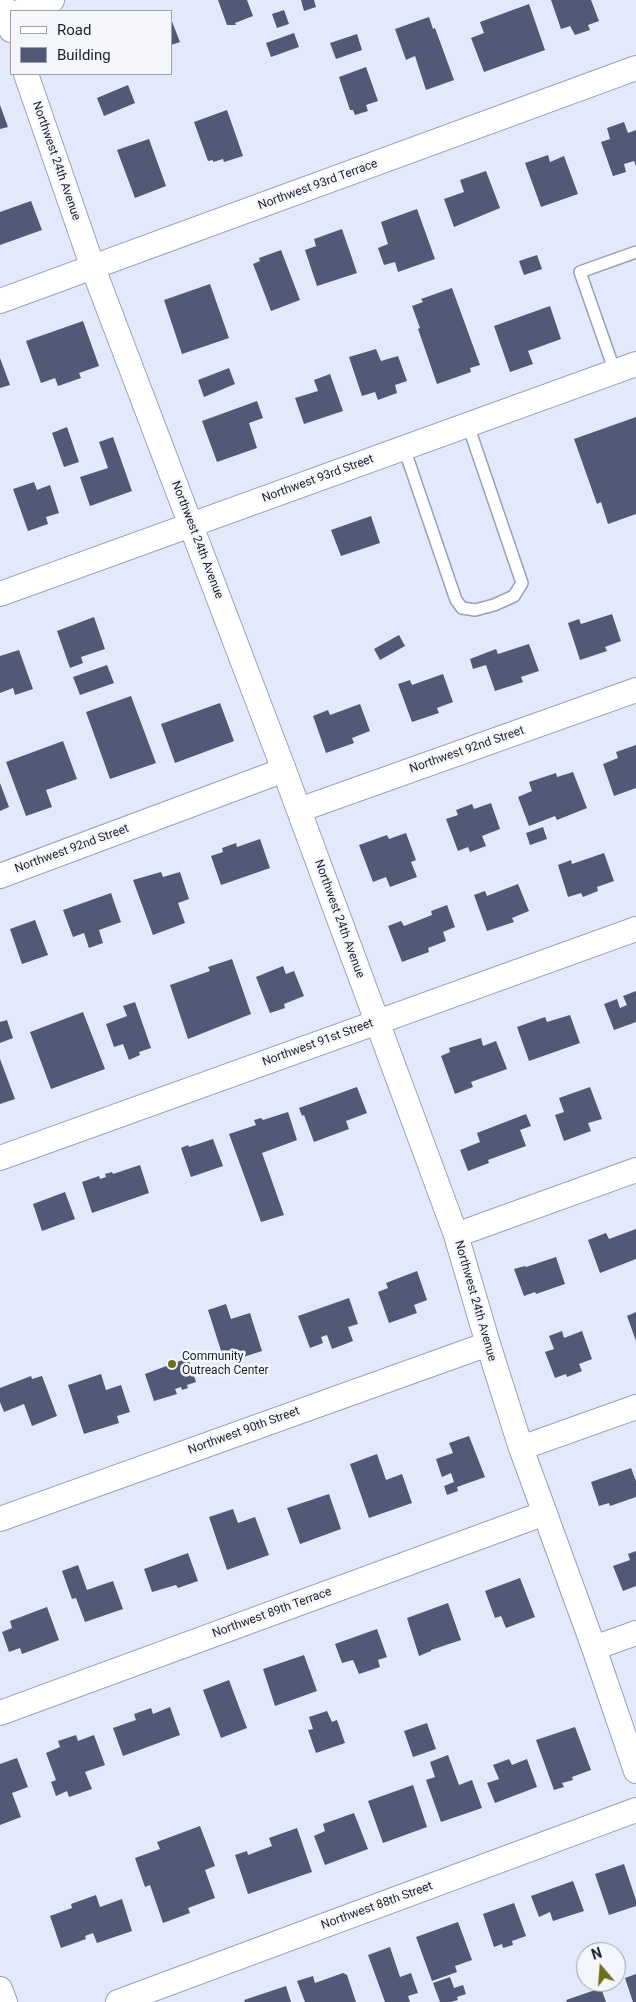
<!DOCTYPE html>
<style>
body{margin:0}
#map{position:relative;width:636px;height:2002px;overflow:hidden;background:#e3e9fa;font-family:Roboto,sans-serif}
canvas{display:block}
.legend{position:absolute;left:10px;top:10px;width:162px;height:65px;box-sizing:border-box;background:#f4f6fc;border:1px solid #9ea0a8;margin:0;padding:6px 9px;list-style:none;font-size:15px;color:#1d202b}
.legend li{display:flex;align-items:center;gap:10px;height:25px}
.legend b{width:25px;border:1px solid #9ea0a8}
.north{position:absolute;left:576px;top:1942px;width:50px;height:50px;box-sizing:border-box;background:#f4f6fc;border:1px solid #9ea0a8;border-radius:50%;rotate:342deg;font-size:14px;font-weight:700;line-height:20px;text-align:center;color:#1d202b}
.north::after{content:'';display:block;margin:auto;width:18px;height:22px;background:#6c6f13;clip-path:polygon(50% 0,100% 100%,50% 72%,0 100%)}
</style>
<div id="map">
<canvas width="636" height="2002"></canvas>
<ul class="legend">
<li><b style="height:6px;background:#fff"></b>Road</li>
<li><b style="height:14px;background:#515977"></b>Building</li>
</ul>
<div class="north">N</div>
</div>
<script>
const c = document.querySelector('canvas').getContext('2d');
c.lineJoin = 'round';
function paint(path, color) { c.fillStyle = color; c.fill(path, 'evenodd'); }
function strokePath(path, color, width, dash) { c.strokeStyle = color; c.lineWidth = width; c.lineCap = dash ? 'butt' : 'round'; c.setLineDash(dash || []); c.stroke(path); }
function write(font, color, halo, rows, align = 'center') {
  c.font = font + ' Roboto,sans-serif'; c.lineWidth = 5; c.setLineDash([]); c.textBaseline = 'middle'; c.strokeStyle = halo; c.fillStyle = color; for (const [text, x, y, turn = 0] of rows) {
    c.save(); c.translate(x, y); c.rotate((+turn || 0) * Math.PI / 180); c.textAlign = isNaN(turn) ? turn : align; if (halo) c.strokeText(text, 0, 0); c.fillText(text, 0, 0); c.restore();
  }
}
const building = new Path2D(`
 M218,0H247L253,16L235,23L236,25H227Z
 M301,0H314L316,7L304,11Z
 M551,0H591L599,21L588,25L590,30L575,35L570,26L561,29Z
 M529,4L545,50L484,72L471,38L484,33L480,22Z
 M284,10L289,24L277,28L272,14Z
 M429,17L433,29L435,28L454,80L426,90L415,56L406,60L395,29Z
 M171,19L180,42L171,45Z
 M294,33L299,47L271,57L266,43Z
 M357,34L362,50L336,59L330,43Z
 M366,67L378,101L366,105L368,111L355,115L353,110H350L339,77Z
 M128,85L135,103L104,116L97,98Z
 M0,105L8,127L0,129Z
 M227,110L243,156L224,162L223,159L213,162V160L208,161L194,122Z
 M624,122L628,133L636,130V166L634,161L624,164L626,172L613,176L601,142L610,139L607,128Z
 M149,139L166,186L135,198L117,150Z
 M548,155L550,162L564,156L578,194L541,207L525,163Z
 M486,171L500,208L454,227L444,199L464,192L460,180Z
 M31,201L42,230L0,245V212Z
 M417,209L435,259L398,272L395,262L384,265L378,248L388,244L381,222Z
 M342,229L357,273L317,286L305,250L316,246L314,239Z
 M281,250L300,300L271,311L253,264L260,261L259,258Z
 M537,255L542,269L524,275L519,261Z
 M210,284L229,338L182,354L164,300Z
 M452,288L480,365L470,368L471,372L437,384L418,329L420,328L412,306L423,302L421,299Z
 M550,306L561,339L528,351L533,364L510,372L494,326Z
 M83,321L99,366L79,373L81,378L58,386L55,378L41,383L26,341Z
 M376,349L381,361L398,356L407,381L395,385L397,393L378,400L375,392L362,396L349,357Z
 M0,358L10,385L0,388Z
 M229,368L235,384L204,397L198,380Z
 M330,374L343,411L304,424L295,398L318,391L314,380Z
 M257,401L263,418L249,423L257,448L217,462L202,421Z
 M636,417V514L608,524L601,502L597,504L574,439Z
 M67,427L79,462L64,467L52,433Z
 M113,437L132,491L90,506L80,477L108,468L99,442Z
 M34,482L37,490L50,485L59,513L46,517L48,524L28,531L13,489Z
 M371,516L380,543L341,556L331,530Z
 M612,614L621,641L605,647L607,651L580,660L568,623L579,619L581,624Z
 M94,617L105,649L81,657L83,663L70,668L57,631Z
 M399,635L405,646L380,660L374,649Z
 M529,644L539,671L521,677L523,682L495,691L486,665L473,669L470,659L496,649L498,654Z
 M19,650L33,689L15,695L13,688L0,693V656Z
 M107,665L114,683L80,695L73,677Z
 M443,674L453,702L437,708L439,713L412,722L398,684L410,680L412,685Z
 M131,696L156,763L110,779L86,712Z
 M220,703L234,741L175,763L161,724Z
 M360,704L370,731L352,738L354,743L326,753L313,716L328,710L330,715Z
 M63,741L77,779L46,790L52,807L26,816L6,762Z
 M636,745V788L614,796L603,764L618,758L616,752Z
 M573,772L587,808L557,820L555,816L529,826L518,797L532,791L529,782L556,773L557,777Z
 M0,783L9,807L0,811Z
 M491,803L500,829L482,836L486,846L470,852L468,847L458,851L446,819L458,815L456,810L472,804L474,809Z
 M543,827L547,839L530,845L526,833Z
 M406,833L416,860L411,862L417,877L390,887L386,877L373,882L359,845L387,835L389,839Z
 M260,839L270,868L221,885L211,856L223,852L222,848L236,843L237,847Z
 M604,853L614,881L597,887L598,891L583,897L581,893L568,897L558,865L571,860L572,864Z
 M161,872L163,877L180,872L189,899L178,903L185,923L153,935L133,880Z
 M518,884L529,911L512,918L514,922L487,931L474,895L485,891L487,896Z
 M111,893L121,922L99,930L103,943L89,948L84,933L73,937L63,910Z
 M447,905L455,927L443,932L446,941L428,948L429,952L402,962L388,926L401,921L404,926L432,915L431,911Z
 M35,920L48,955L22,964L10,929Z
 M232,959L251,1014L188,1039L170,985L210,971L208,967Z
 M283,966L286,974L294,971L304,996L284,1004L285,1008L270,1013L256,977Z
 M636,991V1022L614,1030L604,1004L617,999L620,1008L627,1005L623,996Z
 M135,1002L151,1048L139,1052L140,1055L129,1060L123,1044L114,1047L106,1024L127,1016L123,1006Z
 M83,1012L105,1069L51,1089L30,1032Z
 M570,1015L580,1043L529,1061L517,1027L545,1017L547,1022Z
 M7,1020L13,1038L0,1043V1022Z
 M481,1038L483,1046L496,1041L507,1069L471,1082L473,1087L455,1094L441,1056L450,1052L449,1048Z
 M0,1059L15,1099L0,1104Z
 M357,1087L367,1113L346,1121L349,1129L314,1142L304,1115L302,1116L299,1108Z
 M590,1087L602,1119L588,1123L591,1131L564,1141L555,1115L564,1112L559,1098Z
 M288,1112L297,1140L262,1153L284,1215L261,1222L229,1134L256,1125L254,1120L261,1118L263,1120Z
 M526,1114L531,1126L520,1130L526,1146L488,1160L489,1163L468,1171L460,1150L480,1142L477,1133Z
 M213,1139L223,1166L191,1177L181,1148L188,1145L189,1147Z
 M140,1165L149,1193L92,1213L82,1182L99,1176L100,1179L106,1177L105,1174L112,1172L113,1174Z
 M65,1192L75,1219L42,1231L33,1204Z
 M636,1229V1259L600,1273L588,1240L606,1233L609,1239Z
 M556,1257L565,1284L536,1294L535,1292L524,1296L514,1269L525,1266L526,1267Z
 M417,1271L427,1300L414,1305L417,1313L389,1323L378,1292L388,1288L386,1283Z
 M349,1298L358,1324L348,1327L353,1341L332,1349L327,1335L321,1337L323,1343L310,1348L298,1316Z
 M226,1304L231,1319L250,1313L262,1351L225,1363L208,1310Z
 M636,1312V1341L627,1316Z
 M562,1331L564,1338L582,1331L592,1359L579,1364L582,1371L567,1377L566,1374L555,1378L545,1352L554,1349L549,1336Z
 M188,1358L196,1382L187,1385L188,1388L182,1390L181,1387L175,1389L177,1394L154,1401L145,1374Z
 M101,1374L106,1390L121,1385L130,1412L117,1416L119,1423L84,1434L68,1385Z
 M31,1376L32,1379L42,1376L57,1416L32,1426L24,1404L4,1412L0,1402V1388Z
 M469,1436L485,1477L457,1487L458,1491L447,1495L444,1486L454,1482L451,1473L442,1477L436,1459L453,1453L449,1443Z
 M377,1454L386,1480L402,1474L412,1503L369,1518L350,1464Z
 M631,1468L636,1481V1497L610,1506L609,1503L599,1506L591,1482Z
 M329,1494L341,1529L300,1544L287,1508Z
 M233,1509L238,1523L255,1517L269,1555L227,1570L209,1517Z
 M636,1551V1586L623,1591L613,1566L630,1560L628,1554Z
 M188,1553L198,1581L178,1588L176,1585L152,1592L144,1569Z
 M78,1565L87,1590L113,1581L123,1609L85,1622L76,1598L72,1599L62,1571Z
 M520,1578L535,1617L506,1628L501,1616L495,1618L485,1591Z
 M448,1603L461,1640L431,1650V1651L419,1656L407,1618Z
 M47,1607L59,1640L22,1654L20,1648L9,1652L2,1632L12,1628L10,1621Z
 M377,1629L387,1657L378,1660L380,1667L359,1674L353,1660L342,1663L335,1644Z
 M304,1655L317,1691L275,1706L263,1669Z
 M229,1680L247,1728L221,1738L203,1690Z
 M170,1707L180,1735L123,1756L113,1728L136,1720L134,1714L151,1708L153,1714Z
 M327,1711L332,1722L337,1720L345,1743L316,1753L308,1730L313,1729L309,1717Z
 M427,1723L436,1749L413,1757L404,1731Z
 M575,1727L591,1770L572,1777L573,1780L562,1783L564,1787L554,1790L536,1740Z
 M76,1735L78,1741L94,1735L105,1765L85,1772L92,1789L69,1797L67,1791L56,1796L51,1782L56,1780L46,1753L60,1747L58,1741Z
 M448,1755L459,1785L472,1780L482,1808L441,1822L426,1780L435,1777L430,1762Z
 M17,1758L28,1787L12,1793L21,1817L0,1825V1764Z
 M509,1759L512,1765L527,1759L537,1787L495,1803L487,1783L499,1779L493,1765Z
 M413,1785L427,1827L383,1843L368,1801Z
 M354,1813L368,1849L325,1865L314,1836L325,1831L323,1824Z
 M200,1826L215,1866L205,1870L215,1898L188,1908L190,1913L163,1923L150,1885L145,1887L135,1858L160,1849L157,1842Z
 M297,1828L312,1872L248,1894L235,1855L247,1851L248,1855L272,1846L269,1838Z
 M624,1864L636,1900V1906L609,1915L595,1874Z
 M573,1881L584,1911L553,1921L550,1912L539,1917L531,1896Z
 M96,1895L100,1907L122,1899L132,1931L97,1943L93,1933L85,1936L86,1939L61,1948L50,1916L72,1908L71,1904Z
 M514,1903L526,1936L512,1941L513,1945L503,1948L502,1944L494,1947L483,1914Z
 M458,1922L472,1960L455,1966L457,1972L432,1981L416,1937Z
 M390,1947L400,1977L411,1973L418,1993L408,1996L410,2002H385L368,1955Z
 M343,1973L347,1975L356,2002H305L297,1981L313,1976L315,1983Z
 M636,1974V2002H633L625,1978Z
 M450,1977L454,1988L463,1985L466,1994L457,1997L458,2000L451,2002H440L433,1983Z
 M286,1986L291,2002H245L244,2000Z
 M601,1988L606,2002H567L566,2000Z`);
const service = new Path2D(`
 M615,372L580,272L636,252
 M404,448L456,600L462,608L475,610L494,605L514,596L522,583L468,425`);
const minor = new Path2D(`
 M1,0L11,30
 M21,11L52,0
 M26,74L93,268L284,770L456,1235L488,1344L521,1448L594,1648L636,1771
 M0,301L636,68
 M0,594L636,364
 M299,810L636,690
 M0,876L284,770
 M0,1158L636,929
 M456,1235L636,1170
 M521,1448L636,1407
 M0,1519L488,1344
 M594,1648L636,1633
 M0,1713L545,1513
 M0,1989L5,2002
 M118,2002L636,1810`);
const markers = [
 [172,1364,5,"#6c6f13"]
];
const streetNames = [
 ["Northwest 24th Avenue",56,161,71],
 ["Northwest 93rd Terrace",318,185,-20],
 ["Northwest 93rd Street",318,479,-20],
 ["Northwest 24th Avenue",197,540,69],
 ["Northwest 92nd Street",467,750,-19],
 ["Northwest 92nd Street",72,849,-20],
 ["Northwest 24th Avenue",339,919,70],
 ["Northwest 91st Street",318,1043,-20],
 ["Northwest 24th Avenue",475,1301,74],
 ["Northwest 90th Street",244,1431,-20],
 ["Northwest 89th Terrace",272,1613,-20],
 ["Northwest 88th Street",377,1906,-20]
];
const poiNames = [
 ["Community",182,1357],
 ["Outreach Center",182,1371]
];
paint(building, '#515977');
strokePath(service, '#97a0bb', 14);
strokePath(minor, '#97a0bb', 26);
strokePath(service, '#fff', 11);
strokePath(minor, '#fff', 24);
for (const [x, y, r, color] of markers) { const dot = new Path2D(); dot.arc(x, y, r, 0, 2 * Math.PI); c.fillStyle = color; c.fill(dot); strokePath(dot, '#f4f6fc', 2); }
write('12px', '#1d202b', '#f4f6fc', streetNames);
write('12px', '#1d202b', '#f4f6fc', poiNames, 'left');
</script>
